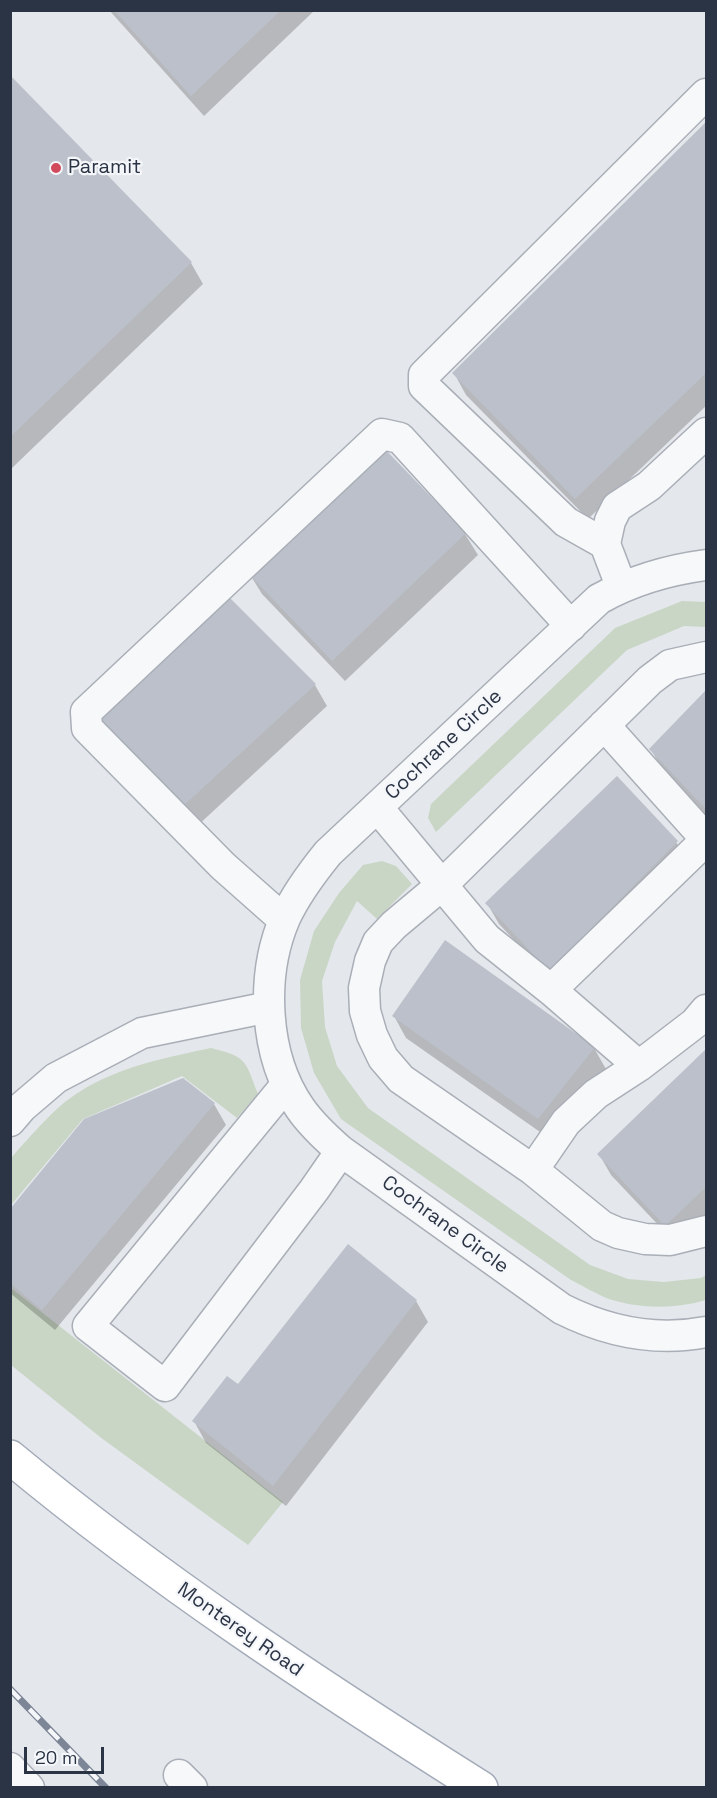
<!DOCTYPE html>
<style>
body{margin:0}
#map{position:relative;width:717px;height:1798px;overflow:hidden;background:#e4e7ec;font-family:"Space Grotesk",sans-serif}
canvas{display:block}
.frame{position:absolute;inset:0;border:12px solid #2b3445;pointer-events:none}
.scale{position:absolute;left:24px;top:1747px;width:80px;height:27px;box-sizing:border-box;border:3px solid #2b3445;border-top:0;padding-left:8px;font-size:18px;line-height:21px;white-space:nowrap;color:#2b3445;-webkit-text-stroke:4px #f4f6f9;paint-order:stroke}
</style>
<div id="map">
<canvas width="717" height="1798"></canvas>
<div class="frame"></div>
<div class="scale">20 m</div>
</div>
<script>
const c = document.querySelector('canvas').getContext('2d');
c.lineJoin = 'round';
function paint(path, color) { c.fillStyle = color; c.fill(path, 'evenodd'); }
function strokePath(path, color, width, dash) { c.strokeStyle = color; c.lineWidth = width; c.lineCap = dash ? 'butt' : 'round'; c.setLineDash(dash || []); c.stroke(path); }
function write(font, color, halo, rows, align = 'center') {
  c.font = font + ' "Space Grotesk",sans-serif'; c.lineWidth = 4.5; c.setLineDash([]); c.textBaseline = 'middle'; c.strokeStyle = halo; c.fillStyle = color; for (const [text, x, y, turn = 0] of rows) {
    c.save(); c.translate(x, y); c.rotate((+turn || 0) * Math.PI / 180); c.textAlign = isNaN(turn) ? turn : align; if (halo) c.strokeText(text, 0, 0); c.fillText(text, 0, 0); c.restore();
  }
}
const green = new Path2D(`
 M682,601L706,602V627L684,626L627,650L436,832L428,818L431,804L615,628Z
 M382,861L396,866L412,884L377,919L357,901L335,942L322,981L325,1027L337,1066L368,1108L590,1265L628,1279L664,1282L701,1278L706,1275V1300C675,1309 640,1309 609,1299C596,1294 583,1286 571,1280L341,1119L314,1073L301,1028L300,980L314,931L339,893L363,865Z
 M211,1048C248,1057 245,1061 258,1094L237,1118L182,1076L83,1119L11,1205V1158C26,1141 51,1112 69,1099C111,1068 160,1059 211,1048Z
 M11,1288L283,1502L248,1545L100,1437L11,1365Z`);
const shadow = new Path2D(`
 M109,10H315L204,116Z
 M10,77L191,263L203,284L10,470Z
 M706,124V406L588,519L466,395L454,373Z
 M381,447L465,534L478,555L345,681L262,594L249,573Z
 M315,685L327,706L195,828L96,719Z
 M706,692V816L663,771L651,749Z
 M676,842L689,864L562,991L499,924L487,903Z
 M394,1016L594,1048L606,1069L550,1139L406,1038Z
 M706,1051V1220L678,1246L611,1175L599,1154Z
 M214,1104L226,1125L55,1330L10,1293V1211Z
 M416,1301L428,1322L286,1506L206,1443L194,1421L238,1386Z`);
const building = new Path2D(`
 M114,10H281L191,96Z
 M10,75L192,262L10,437Z
 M706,122V373L575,499L452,373Z
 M381,445L466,533L332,661L247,572Z
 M226,594L316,684L182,807L94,719Z
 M706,690V809L649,749Z
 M617,776L678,841L549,971L485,903Z
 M445,940L595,1047L538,1119L392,1016Z
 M706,1049V1187L665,1226L597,1154Z
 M183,1078L215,1103L42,1310L10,1283V1209L84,1119Z
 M348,1244L417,1300L273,1486L192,1421L227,1376L238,1384Z`);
const minor = new Path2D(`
 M605,544L566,522L424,386V375L706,94
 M706,565C668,570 633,580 599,599L328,853C311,874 296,894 285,918C260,976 264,1056 300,1108C311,1124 326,1138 341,1151L562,1309C608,1332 655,1342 706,1332
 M621,586L605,544L610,521L617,507L649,486L706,433
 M706,657L670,665L650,680L443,884L394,925L378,942L370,961L364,988L365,1011L372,1035L383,1058L401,1079L533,1170L602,1226L618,1233L645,1239L670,1240L706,1231
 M604,725L706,839
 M377,807L487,939L551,990L639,1066
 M284,920L223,866L87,728L86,712L382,434L400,438L571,626
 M551,990L706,840
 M286,1085L88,1326L165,1386L314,1190L341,1151
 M10,1121L22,1107L56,1078L142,1033L269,1007
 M533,1170L566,1122L596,1094L639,1066L695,1023L706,1010
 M10,1768L29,1788
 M179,1775L192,1788`);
const major = new Path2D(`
 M10,1457C158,1580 318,1685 481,1788`);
const rail = new Path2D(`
 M10,1689L106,1788`);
const markers = [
 [56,168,6,"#d1495b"]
];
const poiNames = [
 ["Paramit",68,168]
];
const streetNames = [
 ["Cochrane Circle",444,745,-43],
 ["Cochrane Circle",445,1225,36],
 ["Monterey Road",240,1630,35]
];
paint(green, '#c9d6c5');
paint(shadow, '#0003');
paint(building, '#bbc0ca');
strokePath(minor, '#a9aeb7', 33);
strokePath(major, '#a3abb8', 36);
strokePath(minor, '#f7f8fa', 30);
strokePath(major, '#fff', 33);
strokePath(rail, '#7d8696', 7);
strokePath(rail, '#f4f6f9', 4.5, [14]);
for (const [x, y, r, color] of markers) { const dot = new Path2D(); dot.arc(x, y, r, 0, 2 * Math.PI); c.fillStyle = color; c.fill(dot); strokePath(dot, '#f4f6f9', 2); }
write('20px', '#2b3445', '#f4f6f9', poiNames, 'left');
write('20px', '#2b3445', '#f4f6f9', streetNames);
</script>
